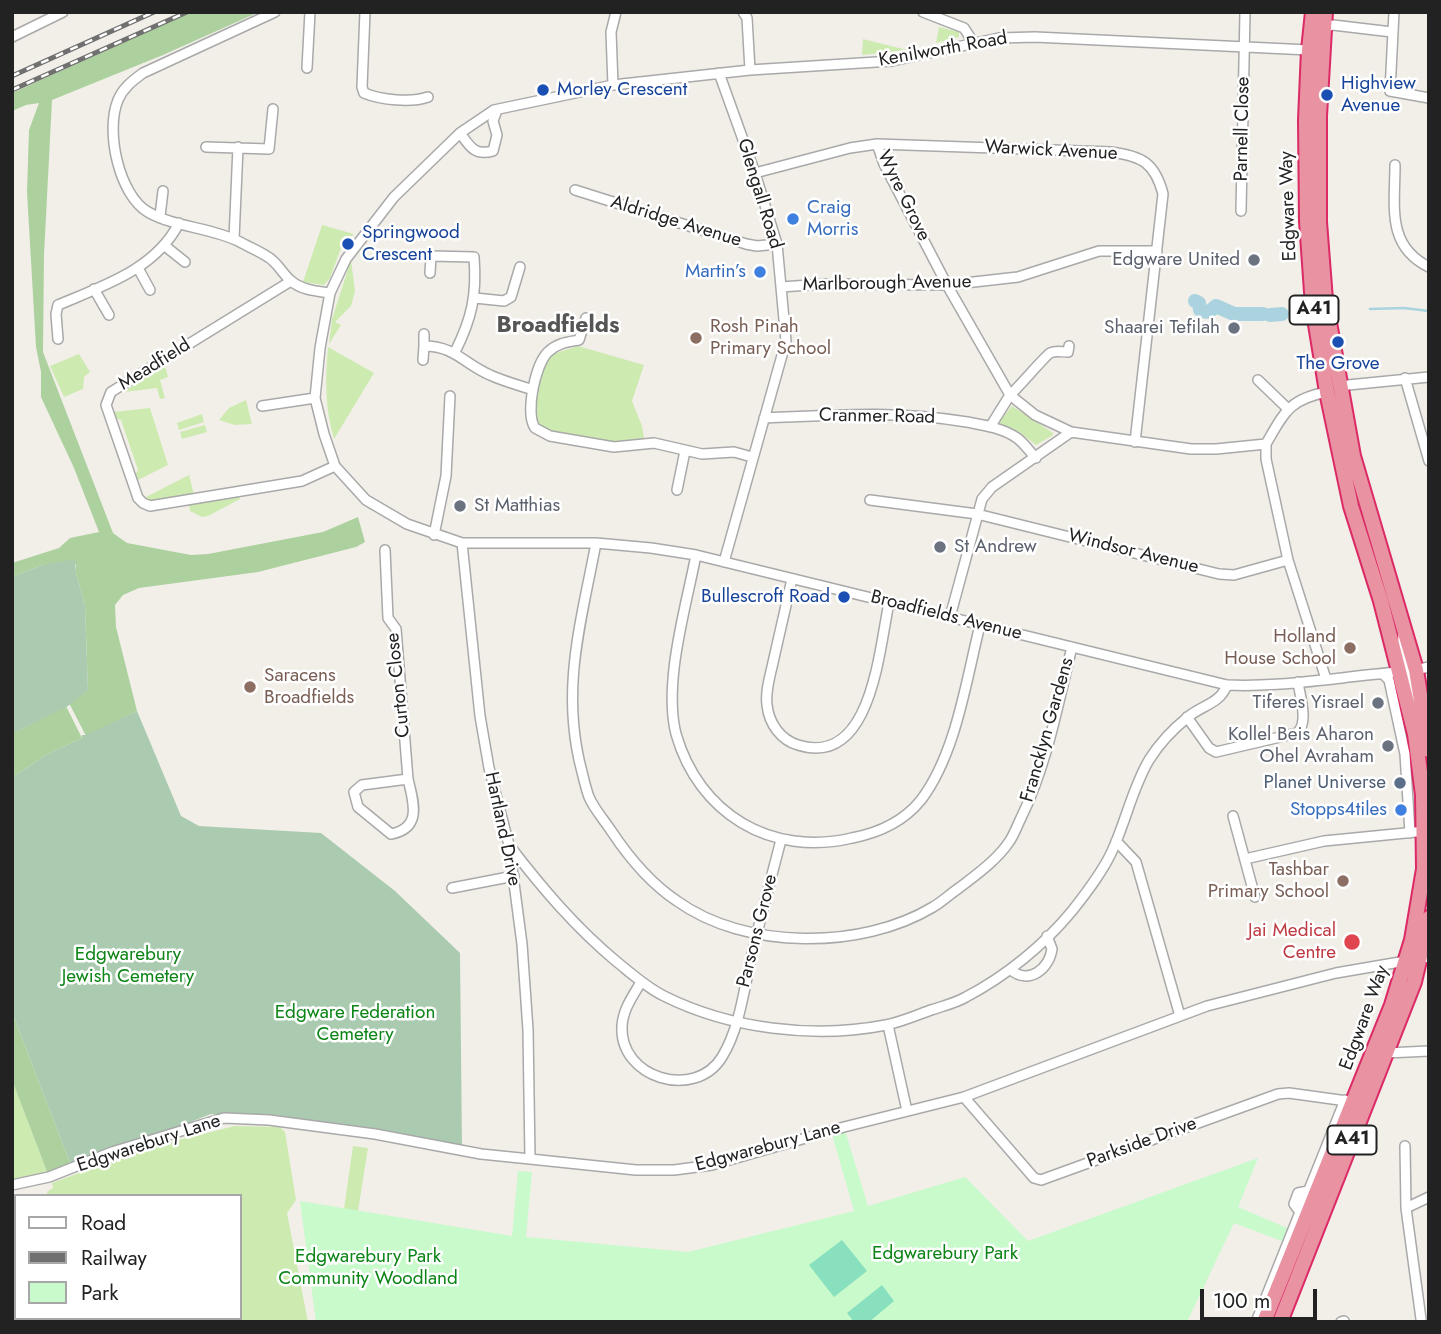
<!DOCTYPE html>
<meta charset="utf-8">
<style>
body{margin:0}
#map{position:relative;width:1441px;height:1334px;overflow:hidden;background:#f2efe9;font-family:Jost,sans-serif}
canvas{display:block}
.frame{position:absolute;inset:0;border:14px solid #222;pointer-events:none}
.legend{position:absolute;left:14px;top:1194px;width:228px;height:126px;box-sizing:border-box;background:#fff;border:2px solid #a7a7a7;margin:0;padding:9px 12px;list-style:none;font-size:21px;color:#222}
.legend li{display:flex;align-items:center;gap:14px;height:35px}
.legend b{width:35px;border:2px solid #a7a7a7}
.scale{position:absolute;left:1200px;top:1289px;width:117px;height:32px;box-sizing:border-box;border:4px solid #222;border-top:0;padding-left:9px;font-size:21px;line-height:24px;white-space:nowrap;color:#222;-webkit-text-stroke:5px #fff;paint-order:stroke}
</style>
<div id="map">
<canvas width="1441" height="1334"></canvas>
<div class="frame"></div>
<ul class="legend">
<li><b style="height:9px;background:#fff"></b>Road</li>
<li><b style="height:9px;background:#707070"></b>Railway</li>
<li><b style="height:19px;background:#c8facc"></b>Park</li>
</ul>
<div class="scale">100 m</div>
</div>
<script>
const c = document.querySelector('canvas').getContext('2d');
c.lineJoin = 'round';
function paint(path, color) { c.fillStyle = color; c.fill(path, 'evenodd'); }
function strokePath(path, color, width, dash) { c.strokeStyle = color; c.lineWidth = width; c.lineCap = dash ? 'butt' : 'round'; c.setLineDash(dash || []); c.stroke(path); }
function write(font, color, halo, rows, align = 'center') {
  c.font = font + ' Jost,sans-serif'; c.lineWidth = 5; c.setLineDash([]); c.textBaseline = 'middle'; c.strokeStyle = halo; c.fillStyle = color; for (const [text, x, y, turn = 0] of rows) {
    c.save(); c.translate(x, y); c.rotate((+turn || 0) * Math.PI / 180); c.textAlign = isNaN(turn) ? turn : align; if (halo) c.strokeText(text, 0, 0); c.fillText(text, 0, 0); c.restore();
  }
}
const grass = new Path2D(`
 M939,27L959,32V37L936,43Z
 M863,39L907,50L862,55Z
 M322,225L354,234L341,248L330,278L324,285L303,282Z
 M351,260L355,291L351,306L335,322L341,325L329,344L332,319Z
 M578,346L644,365L632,401L642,426L644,438L616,443L541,430L533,420V407L544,364L550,355Z
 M328,347L374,373L334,439C325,408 325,380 328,347Z
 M79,354L90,372L84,377L83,389L64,397L50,366Z
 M165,366L168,377L160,380L165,398L160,399L157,388L116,393L157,368L158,370Z
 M246,400L252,424L235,425L219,420L229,408Z
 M1012,406L1053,433V435L1036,445L1019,432L1001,426L1000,421Z
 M150,408L168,465L136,481L134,477L138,470L121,420L115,418L114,412Z
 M202,414L204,422L179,430L177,423Z
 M205,425L207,432L182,439L180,432Z
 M189,475L194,495L152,502L144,498Z
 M239,496L240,499L208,516L202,517L190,511L189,504Z
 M12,1080L49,1177L12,1185Z
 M235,1126L280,1127L285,1132L296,1200L287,1213L308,1322H12V1206L16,1205V1318H240V1196H48L47,1192L53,1188L52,1183L149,1147Z
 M353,1146L368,1148L358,1211L344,1209Z`);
const forest = new Path2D(`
 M191,12H259L163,55L52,100L44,255L43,352L113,533L127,543L191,555L208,554L323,532L358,517L365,542L356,547L258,572L139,588L123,595L115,605L116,627L137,711L86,736L69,703L88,690L85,606L76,573V564L42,565L12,577V563L59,548L70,538L99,532L74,468L41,397V372L36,347L27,192L29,130L39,103L26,105L12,111V93Z
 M66,706L82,738L46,755L12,778V734Z
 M12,1012L72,1168L49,1177L12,1080Z`);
const cemetery = new Path2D(`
 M75,559L76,573L85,606L88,690L68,706L12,734V577L42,565Z
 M137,711L181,816L199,826L321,833L395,891L460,953L462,1150L211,1114L72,1168L12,1012V778L46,755L82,738V735H86Z`);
const park = new Path2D(`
 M844,1127L868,1206L965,1177L1028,1241L1258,1158L1238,1207L1287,1228L1282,1241L1234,1223L1187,1322H316L300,1201L512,1236L518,1171L532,1172L526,1237L688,1252L854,1211L831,1131Z`);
const pitch = new Path2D(`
 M842,1240L867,1271L834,1297L809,1265Z
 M882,1285L894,1301L869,1322H854L847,1313Z`);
const stream = new Path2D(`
 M1370,309L1404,308L1429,311`);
const river = new Path2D(`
 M1195,301L1199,303L1200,310C1207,314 1211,311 1216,306L1234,314H1263
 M1270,315L1282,314`);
const minor = new Path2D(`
 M275,12L143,73C132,81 123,88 118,100C105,131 119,195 148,212C176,228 211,227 240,242C249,247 259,251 268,257C277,262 282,273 290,280C301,290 315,291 330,293
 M365,12L362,87L364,93C381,100 411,103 428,97
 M743,12L747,18L750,70
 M923,12L964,28L973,42
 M1394,12L1390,91L1429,98
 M1324,28L1333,25L1392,32
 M12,37L63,12
 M1309,50L1035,37L999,38L892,61L750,70L613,85L494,110L460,133L394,197L346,259L330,293L320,348L315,398L324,434L335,466L366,500L407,524L462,543H596L651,548L696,555L1227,685C1265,687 1303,682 1342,678C1371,674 1400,673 1429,667
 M307,68L310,12
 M719,73L755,173L777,244L786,341L724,562
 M613,85L611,32L616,12
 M460,133C470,147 475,156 493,151L497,135L493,121L497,110
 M877,144L884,164L947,285L1010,395C1017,389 1046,355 1050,353C1056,350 1061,352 1068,352L1069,346
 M206,147L269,149L273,109
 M1395,165C1395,206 1386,246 1429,267
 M755,173L850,148L877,144L1111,152C1142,156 1155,163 1163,194L1135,442
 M575,190L746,244L757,246L777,244
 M1241,211L1245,12
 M160,216L163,191
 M234,239L238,147
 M165,246L185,262
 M138,268L150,290
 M430,273L431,256L474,257C477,295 472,318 455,352
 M291,281L111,392L106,405L138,498L143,503L150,506L302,481L335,466
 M781,287L824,284L947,285L1018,277L1099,251H1157
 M94,289L109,315
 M475,298L504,301L511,297L520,267
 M586,318L579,340C568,342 557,343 548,352C535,365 525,413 535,428L550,436L614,447L654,443L702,454L734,452L752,457
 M424,334V346
 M58,339L56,314L58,305C103,286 156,269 179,223
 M423,360L424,346C455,346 464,364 490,375C503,381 518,385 533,390
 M1405,378L1429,461
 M1258,380L1287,408
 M1339,387L1348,385L1429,377
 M262,406L315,398
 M764,418C832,415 899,410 967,422C983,425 1003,428 1017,438C1024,443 1030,452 1036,458
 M990,427L1010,395L1035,415L1071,432
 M1266,444V459L1288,560L1326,679
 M1266,444C1284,413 1289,399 1327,392
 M677,490L685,451
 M870,500L977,514L1219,574L1234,575L1288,560
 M434,535L446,476L450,396
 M462,543L480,716L489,768L509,845L522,944L528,1030L530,1159
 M596,543C581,623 560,690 582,772C584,780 586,789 589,797C594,809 605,821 612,832C630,859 650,883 677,901C745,950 862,950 933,907C942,902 950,894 959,888C976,875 997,860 1009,842C1014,835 1017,826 1021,818C1047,765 1058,704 1072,647
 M385,550L388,618L396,629L408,779L362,785L354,792L358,807L391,834C423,828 413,801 408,779
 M696,555C686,607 663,683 676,734C699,814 771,857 852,838C878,833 904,821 921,800C956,754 966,681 980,625
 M792,579C786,605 780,632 774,658C771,673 765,690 767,705C769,724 781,740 798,745C872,768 879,649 889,603
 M950,617L982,499L992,487L1071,432L1191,449H1216L1266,444
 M1403,633C1400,658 1414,681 1411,705
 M1383,674L1389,680L1405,754L1410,833
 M1187,717L1209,748L1216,752L1297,733C1309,723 1300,697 1298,682
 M1233,816L1255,897
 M1116,841L1136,862L1180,1016
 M509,845C542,888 575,927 617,962C632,974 646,987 664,996C730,1029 814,1039 886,1025C901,1022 917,1015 931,1010C943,1006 956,1003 966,997C1006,976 1044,945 1072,911C1087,892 1104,870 1113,849C1126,820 1133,787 1149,760C1159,744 1173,729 1188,717C1202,705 1220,704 1227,685
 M1245,859L1324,841L1426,831
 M452,888L514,876
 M1011,970C1029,985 1049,969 1052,949L1047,936
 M641,982C633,996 623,1009 622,1026C619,1078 695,1101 722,1057C740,1028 744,988 752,954C761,916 771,878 781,840
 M888,1025L907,1111
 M1387,1053L1429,1051
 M964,1097L1034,1178L1041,1180L1278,1094L1289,1093L1354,1102
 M1405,1146L1406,1208L1421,1319
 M12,1185L49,1177L112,1152L224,1118L269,1120L375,1134L481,1154L530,1159L636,1170H674L712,1165L844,1127L964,1097L1207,1006L1336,973L1429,957
 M1406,1208L1429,1197
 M1299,1211L1294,1204L1298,1193L1308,1191
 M1256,1322L1345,1100
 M1341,1322L1344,1321`);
const highway = new Path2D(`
 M1325,12L1319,116V222L1325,300L1353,456L1416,670L1429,750
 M1264,1322L1392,1005L1412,940L1424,869L1423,795L1415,734L1381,601L1351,506L1327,392L1313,306L1307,221L1306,120L1309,50L1313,12
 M1280,1322L1414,982L1429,918`);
const rail = new Path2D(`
 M12,76L154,12
 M12,90L187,12`);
const markers = [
 [543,90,7,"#1a4fb4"],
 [1327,95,7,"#1a4fb4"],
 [793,219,7,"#3f7fe0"],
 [348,244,7,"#1a4fb4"],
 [1254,260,7,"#6b7280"],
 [760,272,7,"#3f7fe0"],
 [1234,328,7,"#6b7280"],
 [696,338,7,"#8d6e63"],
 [1338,342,7,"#1a4fb4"],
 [460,506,7,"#6b7280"],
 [940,547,7,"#6b7280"],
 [844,597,7,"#1a4fb4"],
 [1350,648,7,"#8d6e63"],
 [250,687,7,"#8d6e63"],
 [1378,703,7,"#6b7280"],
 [1388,746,7,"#6b7280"],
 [1400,783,7,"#5c6f8a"],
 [1401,810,7,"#3f7fe0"],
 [1343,881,7,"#8d6e63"],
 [1352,942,9,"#e0444e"]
];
const shields = [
 [1314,310,49],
 [1352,1140,49]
];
const shieldNames = [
 ["A41",1314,310],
 ["A41",1352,1140]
];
const streetNames = [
 ["Kenilworth Road",943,50,-10],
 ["Parnell Close",1243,129,-89],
 ["Warwick Avenue",1051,151,3],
 ["Glengall Road",759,194,73],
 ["Wyre Grove",903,196,64],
 ["Edgware Way",1289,206,-92],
 ["Aldridge Avenue",676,222,17],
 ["Marlborough Avenue",887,284,-1],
 ["Meadfield",155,365,-32],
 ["Cranmer Road",877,417,1],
 ["Windsor Avenue",1133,552,14],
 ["Broadfields Avenue",946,616,14],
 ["Curton Close",399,685,-96],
 ["Francklyn Gardens",1048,730,-74],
 ["Hartland Drive",502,829,78],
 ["Parsons Grove",758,931,-76],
 ["Edgware Way",1365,1018,-70],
 ["Parkside Drive",1142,1143,-20],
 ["Edgwarebury Lane",149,1144,-18],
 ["Edgwarebury Lane",768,1147,-15]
];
const transitNames = [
 ["Highview",1341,84],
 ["Avenue",1341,106],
 ["Morley Crescent",557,90],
 ["Springwood",362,233],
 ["Crescent",362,255],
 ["The Grove",1338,364,"center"],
 ["Bullescroft Road",830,597,"right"]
];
const shopNames = [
 ["Craig",807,208,"left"],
 ["Morris",807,230,"left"],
 ["Martin’s",746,272],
 ["Stopps4tiles",1387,810]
];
const worshipNames = [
 ["Edgware United",1240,260],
 ["Shaarei Tefilah",1220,328],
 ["St Matthias",474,506,"left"],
 ["St Andrew",954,547,"left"],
 ["Tiferes Yisrael",1364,703],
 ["Kollel Beis Aharon",1374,735],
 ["Ohel Avraham",1374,757]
];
const educationNames = [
 ["Rosh Pinah",710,327],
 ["Primary School",710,349],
 ["Holland",1336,637,"right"],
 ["House School",1336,659,"right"],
 ["Saracens",264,676],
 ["Broadfields",264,698],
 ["Tashbar",1329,870,"right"],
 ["Primary School",1329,892,"right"]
];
const serviceNames = [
 ["Planet Universe",1386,783]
];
const healthNames = [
 ["Jai Medical",1336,931],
 ["Centre",1336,953]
];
const parkNames = [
 ["Edgwarebury",128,955],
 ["Jewish Cemetery",128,977],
 ["Edgware Federation",355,1013],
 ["Cemetery",355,1035],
 ["Edgwarebury Park",945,1254],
 ["Edgwarebury Park",368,1257],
 ["Community Woodland",368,1279]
];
const quarterNames = [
 ["Broadfields",558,326]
];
paint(grass, '#cdebb0');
paint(forest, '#add19e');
paint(cemetery, '#aacbaf');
paint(park, '#c8facc');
paint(pitch, '#88e0be');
strokePath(stream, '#aad3df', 2.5);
strokePath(river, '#aad3df', 14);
strokePath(minor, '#a9a9a9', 12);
strokePath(highway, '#dc2a67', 18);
strokePath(minor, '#fff', 9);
strokePath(highway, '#e892a2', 14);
strokePath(rail, '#707070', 5);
strokePath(rail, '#fff', 2.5, [8]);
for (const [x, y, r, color] of markers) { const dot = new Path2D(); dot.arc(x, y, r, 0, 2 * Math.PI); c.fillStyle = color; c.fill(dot); strokePath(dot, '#fff', 2.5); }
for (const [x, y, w] of shields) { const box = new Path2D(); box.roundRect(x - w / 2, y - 14.5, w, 29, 5); c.fillStyle = '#fff'; c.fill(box); strokePath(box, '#222', 2); }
write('bold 18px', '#222', null, shieldNames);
write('19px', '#222', '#fff', streetNames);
write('19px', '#164399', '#fff', transitNames, 'left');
write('19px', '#366cbe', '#fff', shopNames, 'right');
write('19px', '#5b616d', '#fff', worshipNames, 'right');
write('19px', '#785e54', '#fff', educationNames, 'left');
write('19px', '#4e5e75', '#fff', serviceNames, 'right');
write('19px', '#be3a42', '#fff', healthNames, 'right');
write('19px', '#0c8416', '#fff', parkNames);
write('bold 23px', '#555', '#fff', quarterNames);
</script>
